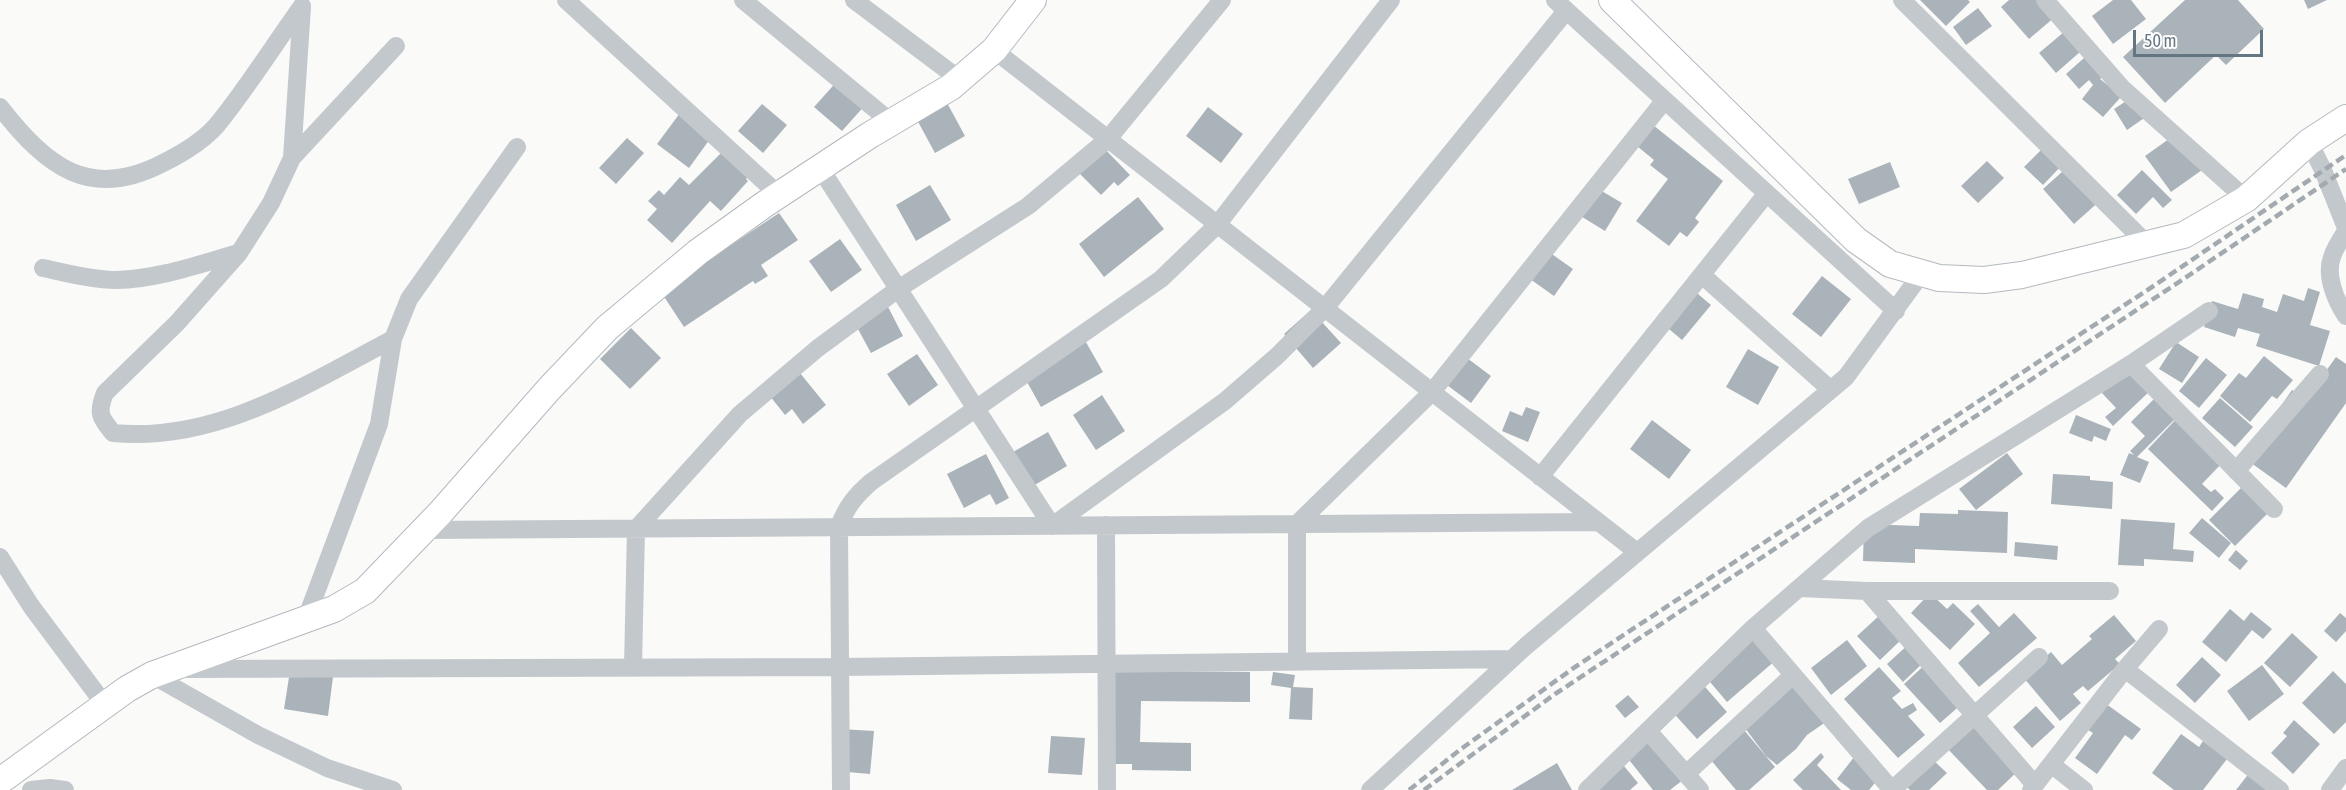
<!DOCTYPE html>
<style>
body{margin:0}
#map{position:relative;width:2346px;height:790px;overflow:hidden;background:#fafaf8;font-family:"Asap Condensed",sans-serif}
canvas{display:block}
.scale{position:absolute;left:2133px;top:30px;width:130px;height:27px;box-sizing:border-box;border:3px solid #657683;border-top:0;padding-left:8px;font-size:18px;line-height:21px;white-space:nowrap;color:#657683;-webkit-text-stroke:4px #fff;paint-order:stroke}
</style>
<div id="map">
<canvas width="2346" height="790"></canvas>
<div class="scale">50 m</div>
</div>
<script>
const c = document.querySelector('canvas').getContext('2d');
c.lineJoin = 'round';
function paint(path, color) { c.fillStyle = color; c.fill(path, 'evenodd'); }
function strokePath(path, color, width, dash) { c.strokeStyle = color; c.lineWidth = width; c.lineCap = dash ? 'butt' : 'round'; c.setLineDash(dash || []); c.stroke(path); }
const building = new Path2D(`
 M1920,0H1968L1970,2L1946,26Z
 M2009,0H2043L2056,16L2029,39L2001,7Z
 M2113,0H2131L2146,19L2113,44L2092,16Z
 M2185,0H2238L2264,29L2226,65L2216,55L2165,103L2123,57Z
 M2304,0H2327L2308,9Z
 M1978,8L1992,26L1966,45L1953,27Z
 M2071,26L2088,45L2056,73L2039,53Z
 M2093,50L2110,70L2100,79L2110,87L2128,89L2103,117L2082,99L2093,85L2089,80L2079,89L2066,74Z
 M840,78L867,103L842,131L814,107Z
 M2137,94L2150,114L2127,130L2114,109Z
 M946,101L965,136L935,153L916,118Z
 M762,104L787,125L763,153L738,131Z
 M1208,107L1243,134L1221,163L1186,136Z
 M683,109L715,132L689,168L657,144Z
 M1653,125L1723,181L1695,218L1699,222L1687,237L1680,232L1669,246L1636,221L1668,179L1650,165L1654,160L1637,146Z
 M2176,134L2202,170L2171,192L2145,156Z
 M627,138L644,153L616,184L599,168Z
 M1099,143L1130,175L1118,186L1114,182L1101,195L1074,168Z
 M727,147L753,171L746,179L748,181L721,211L710,201L672,243L647,220L657,209L648,201L659,190L664,195L680,177L689,185Z
 M2044,147L2063,164L2043,185L2024,167Z
 M1987,161L2004,178L1978,203L1961,186Z
 M1890,162L1900,187L1859,204L1848,179Z
 M2072,163L2103,198L2074,224L2043,189Z
 M2142,170L2172,200L2163,208L2153,197L2136,214L2117,195Z
 M930,185L951,220L916,241L896,205Z
 M1595,187L1622,203L1605,231L1579,215Z
 M1138,197L1164,229L1104,277L1079,244Z
 M779,213L798,240L761,265L768,276L755,284L753,281L684,327L661,292Z
 M840,239L862,270L831,292L809,261Z
 M1539,245L1573,269L1554,296L1523,274Z
 M1822,276L1851,299L1821,337L1792,314Z
 M1685,283L1711,305L1682,340L1656,318Z
 M2308,288L2320,292L2310,325L2330,331L2319,366L2256,346L2260,334L2238,328L2235,337L2204,327L2212,301L2238,309L2243,293L2264,299L2262,307L2277,312L2283,294L2304,301Z
 M885,301L903,336L871,353L852,318Z
 M1311,310L1341,343L1313,368L1284,334Z
 M631,328L661,358L630,389L600,359Z
 M1083,337L1103,372L1041,407L1021,371Z
 M2176,342L2199,357L2182,383L2159,369Z
 M1748,349L1779,367L1758,405L1726,387Z
 M917,354L938,385L909,406L887,374Z
 M1463,355L1491,376L1471,403L1443,382Z
 M2264,356L2293,380L2277,399L2272,396L2250,422L2220,396L2239,373L2246,378Z
 M2336,357L2346,364V403L2286,488L2247,460L2262,433L2292,390L2306,399Z
 M2206,358L2227,375L2199,408L2179,391Z
 M791,362L826,405L803,424L792,409L785,415L762,386Z
 M2131,365L2153,388L2113,426L2105,417L2116,408L2102,393Z
 M2161,392L2181,413L2137,457L2149,462L2140,483L2120,475L2129,453L2134,455L2130,451L2145,436L2131,422Z
 M1102,395L1125,431L1096,450L1073,415Z
 M2220,398L2253,427L2235,447L2202,418Z
 M1526,407L1540,412L1528,442L1502,431L1510,411L1522,416Z
 M2076,415L2111,429L2106,441L2094,436L2092,442L2069,433Z
 M2179,416L2223,462L2202,484L2211,492L2215,489L2224,498L2212,511L2148,449Z
 M1652,420L1691,450L1669,479L1630,449Z
 M1048,432L1067,466L1033,486L1013,452Z
 M2007,453L2023,474L1976,510L1959,489Z
 M986,454L1009,498L996,505L990,494L964,508L947,474Z
 M2053,474L2090,476V480L2113,482L2112,509L2051,504Z
 M2244,485L2270,511L2235,546L2209,520Z
 M1958,510L2008,512L2007,553L1915,549V563L1863,561L1864,524L1919,526L1920,513L1958,514Z
 M2202,518L2231,543L2219,558L2189,533Z
 M2121,519L2175,523L2173,549L2194,551L2193,562L2144,559V566L2118,565Z
 M2015,542L2058,546L2057,560L2014,556Z
 M2236,550L2248,561L2240,570L2228,560Z
 M1930,593L1947,609L1953,603L1975,624L1950,650L1911,613Z
 M1978,604L1999,627L2014,613L2037,638L1979,687L1958,663L1990,633L1970,611Z
 M2230,609L2244,621L2251,612L2272,629L2263,639L2252,630L2226,662L2202,642Z
 M2340,613L2346,618V631L2336,642L2324,631Z
 M1881,614L1903,638L1880,660L1857,636Z
 M2114,615L2136,641L2115,659L2120,664L2088,691L2083,686L2073,694L2081,703L2060,721L2023,677L2051,652L2062,665L2092,639L2089,636Z
 M2292,633L2318,657L2290,687L2264,663Z
 M1754,634L1776,660L1727,702L1705,676Z
 M1847,640L1867,666L1831,695L1811,668Z
 M1910,643L1926,660L1903,682L1887,664Z
 M2202,657L2221,675L2195,703L2176,685Z
 M1928,662L1964,702L1940,723L1904,684Z
 M2262,665L2284,694L2249,721L2227,691Z
 M1879,667L1901,691L1892,698L1902,709L1913,703L1917,710L1908,716L1925,735L1898,758L1844,699Z
 M290,671L333,677L328,716L284,709Z
 M1112,671L1250,672V702L1141,701L1140,742L1191,743V771L1132,770V764H1111Z
 M2333,671L2346,684V722L2334,734L2302,703Z
 M1273,672L1295,675L1293,687L1313,688L1312,720L1289,719L1291,688L1271,685Z
 M1699,680L1727,712L1697,739L1668,707Z
 M1797,680L1830,719L1807,735L1796,749L1777,765L1766,756L1742,724Z
 M1628,695L1639,707L1625,718L1615,706Z
 M2102,701L2141,729L2132,740L2125,735L2097,774L2075,758L2093,733L2083,727Z
 M2036,706L2055,727L2032,748L2013,727Z
 M1973,718L2021,768L1998,790H1987L1944,745Z
 M2294,720L2320,744L2293,774L2271,753L2287,736L2283,733Z
 M1650,728L1688,776L1670,790H1653L1622,751Z
 M840,729L874,731L870,774L836,771Z
 M1744,730L1775,767L1749,790H1736L1710,759Z
 M2181,734L2199,747L2203,741L2227,759L2203,790H2174L2152,773Z
 M1051,736L1085,738L1082,775L1048,773Z
 M1858,752L1884,772L1869,790H1851L1837,779Z
 M1821,753L1824,757L1817,765L1841,790H1803L1793,780Z
 M1932,759L1947,773L1929,790H1910L1905,785Z
 M1619,760L1638,783L1630,790H1596Z
 M1557,763L1572,790H1512Z
 M2250,772L2272,790H2236Z`);
const street = new Path2D(`
 M566,0L779,195
 M743,0L891,122
 M854,0L959,79
 M1555,0L1896,311
 M1902,0L2147,244
 M2045,0L2122,88L2246,199
 M302,7L292,158L271,203L239,253L177,323L105,393C97,413 100,417 113,433C216,443 305,385 393,339
 M994,50L1637,552
 M0,107C47,167 90,202 165,162C183,153 203,141 217,125C247,88 274,45 302,6
 M2309,142L2323,170L2346,228
 M292,158L396,46
 M820,168L1052,526L1225,401L1277,356L1325,308L1566,11
 M2346,231C2341,239 2335,248 2332,257C2325,276 2336,301 2346,316
 M43,268C67,273 92,280 117,280C158,279 199,264 239,253
 M1702,275L1831,390
 M2131,364L2274,509
 M2236,471L2320,374
 M1540,477L1767,193
 M1106,525L1107,790
 M425,530L1598,522
 M0,557L31,606L105,705
 M1800,588L1867,591H2110
 M1867,591L2035,785
 M306,619L379,424L393,339L409,299L517,147
 M1753,628L1892,790
 M1297,661V524L1432,392L1664,101
 M633,667L636,529L740,414L818,348L898,289L1028,206L1108,139L1222,0
 M182,669L840,667L1512,659
 M2125,669L2280,790
 M152,675L258,735L327,768L393,790
 M1649,732L1700,790
 M2051,764L2084,790
 M1686,774L1793,675
 M31,790L50,788L65,790
 M841,790L839,527C846,507 855,496 871,482L1161,279L1217,225L1391,0
 M1370,790L1526,646L1846,377L1922,273
 M1587,790L1753,628L1868,528L2131,364L2209,311
 M1892,790L2039,657
 M2031,790L2125,669L2159,629
 M2330,790L2346,768`);
const secondary = new Path2D(`
 M1612,0L1856,240L1890,264L1939,278L1984,280L2022,275L2184,235L2246,199L2309,142L2346,118
 M0,781L127,689L152,675L334,609L365,591L441,512L549,389L607,328L698,252L765,204L870,135L951,87L994,50L1033,0`);
const rail = new Path2D(`
 M1409,790L1461,749L1575,667L2152,287L2346,155
 M1424,790L1555,694L2182,280L2346,169`);
paint(building, '#aab3b9');
strokePath(secondary, '#b3babf', 28);
strokePath(street, '#c3c8cc', 18);
strokePath(secondary, '#fff', 26);
strokePath(rail, '#a2aab0', 4.5, [9, 4.5]);
</script>
